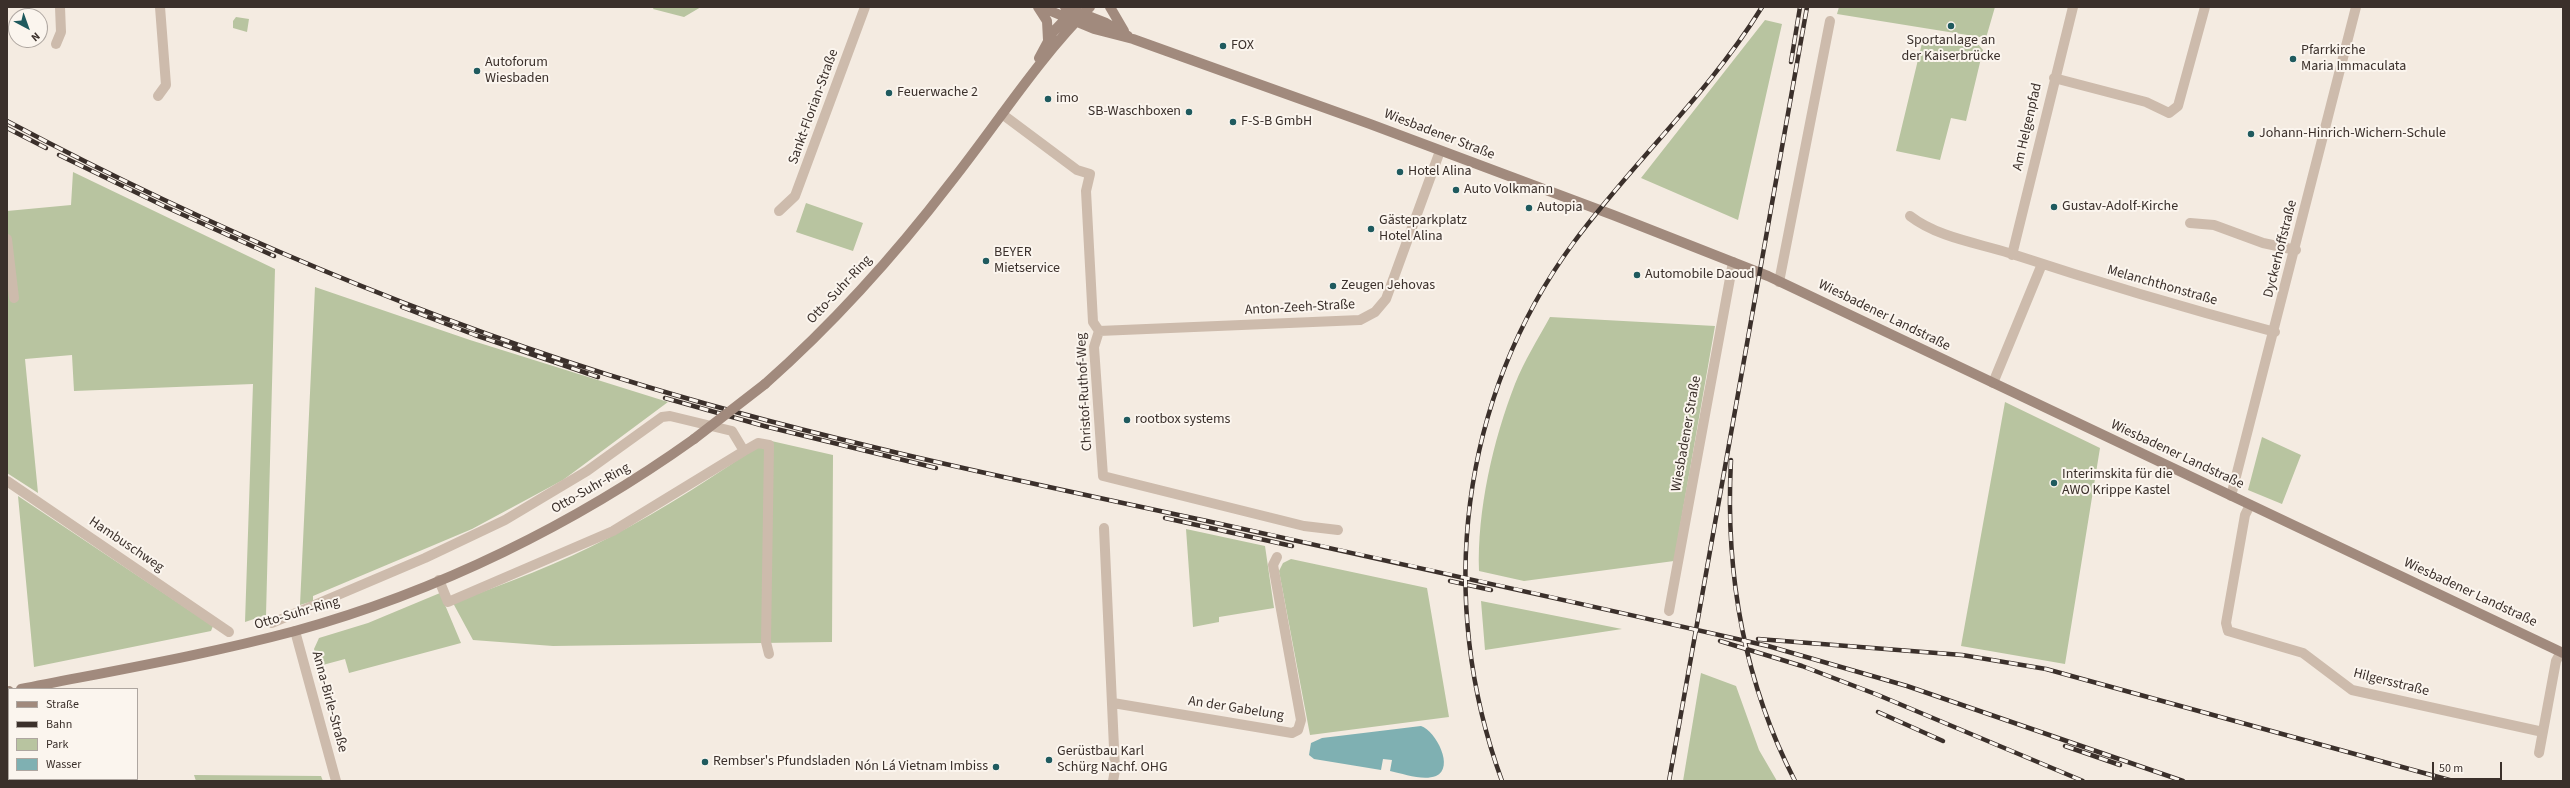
<!DOCTYPE html>
<meta charset="utf-8">
<style>
body{margin:0}
#map{position:relative;width:2570px;height:788px;overflow:hidden;background:#f4ebe1;font-family:"Source Sans 3",sans-serif}
canvas{display:block}
.frame{position:absolute;inset:0;border:8px solid #3b302b;pointer-events:none}
.legend{position:absolute;left:8px;top:688px;width:130px;height:92px;box-sizing:border-box;background:#fbf5ee;border:1px solid #aea6a0;margin:0;padding:5px 7px;list-style:none;font-size:12px;color:#3b302b}
.legend li{display:flex;align-items:center;gap:8px;height:20px}
.legend b{width:20px;border:1px solid #aea6a0}
.north{position:absolute;left:8px;top:8px;width:40px;height:40px;box-sizing:border-box;background:#fbf5ee;border:1px solid #aea6a0;border-radius:50%;rotate:139deg;font-size:11px;font-weight:700;line-height:16px;text-align:center;color:#3b302b}
.north::after{content:'';display:block;margin:auto;width:14px;height:18px;background:#1f5a5e;clip-path:polygon(50% 0,100% 100%,50% 72%,0 100%)}
.scale{position:absolute;left:2432px;top:762px;width:70px;height:18px;box-sizing:border-box;border:2px solid #3b302b;border-top:0;padding-left:5px;font-size:12px;line-height:14px;white-space:nowrap;color:#3b302b;-webkit-text-stroke:3px #fbf5ee;paint-order:stroke}
</style>
<div id="map">
<canvas width="2570" height="788"></canvas>
<div class="frame"></div>
<ul class="legend">
<li><b style="height:5px;background:#a18a7d"></b>Straße</li>
<li><b style="height:5px;background:#3b302b"></b>Bahn</li>
<li><b style="height:11px;background:#b8c4a0"></b>Park</li>
<li><b style="height:11px;background:#7fb0b2"></b>Wasser</li>
</ul>
<div class="north">N</div>
<div class="scale">50 m</div>
</div>
<script>
const c = document.querySelector('canvas').getContext('2d');
c.lineJoin = 'round';
function paint(path, color) { c.fillStyle = color; c.fill(path, 'evenodd'); }
function strokePath(path, color, width, dash) { c.strokeStyle = color; c.lineWidth = width; c.lineCap = dash ? 'butt' : 'round'; c.setLineDash(dash || []); c.stroke(path); }
function write(font, color, halo, rows, align = 'center') {
  c.font = font + ' "Source Sans 3",sans-serif'; c.lineWidth = 4; c.setLineDash([]); c.textBaseline = 'middle'; c.strokeStyle = halo; c.fillStyle = color; for (const [text, x, y, turn = 0] of rows) {
    c.save(); c.translate(x, y); c.rotate((+turn || 0) * Math.PI / 180); c.textAlign = isNaN(turn) ? turn : align; if (halo) c.strokeText(text, 0, 0); c.fillText(text, 0, 0); c.restore();
  }
}
const green = new Path2D(`
 M654,7H701L684,17L653,9Z
 M1839,7H1995L1986,38L1837,14Z
 M236,17L249,19L247,32L233,28V21Z
 M1765,20L1782,24L1738,220L1641,178Z
 M1929,37L1978,44L1983,50L1966,121L1951,118L1940,160L1896,151L1923,39Z
 M73,172L275,269L266,615L245,622L253,384L74,391L72,355L25,359L38,493L7,473V211L71,205Z
 M806,203L863,223L853,251L796,232Z
 M315,287L470,340L668,402L563,480L472,529L313,596V601L300,605Z
 M1550,317L1715,326L1674,561L1524,581L1479,571C1477,511 1493,440 1515,384C1524,361 1538,339 1550,317Z
 M2005,402L2100,448L2065,664L1961,646Z
 M2262,437L2301,455L2282,504L2248,490Z
 M767,440L833,455L832,642L553,646L473,640L453,603C506,583 559,564 610,537C664,509 716,475 767,440Z
 M18,496L213,626L211,631L34,667Z
 M1186,529L1265,546L1274,608L1219,617V622L1193,627Z
 M1291,559L1427,588L1449,717L1310,735L1279,571L1283,563Z
 M440,593L461,643L349,673L345,659L319,666L314,649L319,638L368,623Z
 M1481,601L1622,629L1485,650Z
 M1701,673L1736,686L1759,750L1777,781H1683Z
 M194,775L321,776L323,781H196Z`);
const water = new Path2D(`
 M1421,726C1436,731 1455,768 1436,776C1423,781 1404,774 1390,771L1392,760L1383,759L1381,770L1314,759L1309,755L1311,743L1322,738Z`);
const street = new Path2D(`
 M56,44L61,32L60,7
 M2054,78L2146,102L2169,113L2178,106L2205,7
 M158,96L166,85L160,7
 M1002,114L1077,170L1090,174L1086,191L1093,322L1099,331L1094,347L1103,476L1304,526L1338,530
 M779,211L795,196L865,7
 M1910,216C1937,237 1977,243 2009,253C2097,282 2185,308 2275,332
 M2190,223L2214,225L2263,243L2296,250
 M7,239L14,298
 M2012,255L2073,7
 M1779,282L1830,21
 M1099,331L1360,320L1375,312L1386,299L1440,151
 M1993,383L2042,264
 M744,451L758,443L769,445L766,642L769,654
 M7,481L229,632
 M2231,496L2356,7
 M2250,505L2245,515L2226,623L2228,631L2303,653L2352,690L2543,732
 M1104,528L1115,770L1113,781
 M1669,611L1733,262
 M272,623L425,558L505,520L587,471L662,417L670,416L732,431L744,451L613,531L448,602L439,580
 M295,631L336,781
 M1113,703L1292,733L1298,730L1301,720L1273,565L1277,557
 M2539,753L2556,661L2561,652`);
const secondary = new Path2D(`
 M1038,7L1047,21L1048,40
 M1041,7L1094,29L1133,39L1370,124L1613,215L1768,276L2563,653
 M1065,7L1106,23L1128,36
 M1110,7L1124,31
 M1039,58L1053,32L1077,7
 M765,384C834,323 895,255 951,182C997,124 1037,60 1090,7
 M21,689C112,671 205,655 295,631C437,592 575,524 694,439
 M7,692L9,691`);
const rail = new Path2D(`
 M1791,62L1800,7
 M7,121C208,228 429,321 648,387C832,442 1020,481 1207,521C1394,561 1581,604 1768,646L1907,686L2183,781
 M7,128L46,148
 M59,155L168,208L274,256
 M402,307L475,335L598,377
 M665,398L764,426L936,468
 M1731,460C1725,573 1743,680 1795,781
 M1165,518L1292,546
 M1450,581L1491,590
 M1758,639L1962,655L2046,669L2453,781
 M1720,641L1802,666L1878,695L2083,781
 M1878,712L1943,741
 M2065,746L2120,765
 M1502,781C1436,601 1459,398 1574,242C1634,161 1709,93 1762,7
 M1669,781L1807,7`);
const secondaryBridge = new Path2D(`
 M694,439L765,384`);
const markers = [
 [1951,26,4,"#1f5a5e"],
 [1223,46,4,"#1f5a5e"],
 [2293,59,4,"#1f5a5e"],
 [477,71,4,"#1f5a5e"],
 [889,93,4,"#1f5a5e"],
 [1048,99,4,"#1f5a5e"],
 [1189,112,4,"#1f5a5e"],
 [1233,122,4,"#1f5a5e"],
 [2251,134,4,"#1f5a5e"],
 [1400,172,4,"#1f5a5e"],
 [1456,190,4,"#1f5a5e"],
 [2054,207,4,"#1f5a5e"],
 [1529,208,4,"#1f5a5e"],
 [1371,229,4,"#1f5a5e"],
 [986,261,4,"#1f5a5e"],
 [1637,275,4,"#1f5a5e"],
 [1333,286,4,"#1f5a5e"],
 [1127,420,4,"#1f5a5e"],
 [2054,483,4,"#1f5a5e"],
 [1049,760,4,"#1f5a5e"],
 [705,762,4,"#1f5a5e"],
 [996,767,4,"#1f5a5e"]
];
const poiNames = [
 ["Sportanlage an",1951,41,"center"],
 ["der Kaiserbrücke",1951,57,"center"],
 ["FOX",1231,46],
 ["Pfarrkirche",2301,51],
 ["Maria Immaculata",2301,67],
 ["Autoforum",485,63],
 ["Wiesbaden",485,79],
 ["Feuerwache 2",897,93],
 ["imo",1056,99],
 ["SB-Waschboxen",1181,112,"right"],
 ["F-S-B GmbH",1241,122],
 ["Johann-Hinrich-Wichern-Schule",2259,134],
 ["Hotel Alina",1408,172],
 ["Auto Volkmann",1464,190],
 ["Gustav-Adolf-Kirche",2062,207],
 ["Autopia",1537,208],
 ["Gästeparkplatz",1379,221],
 ["Hotel Alina",1379,237],
 ["BEYER",994,253],
 ["Mietservice",994,269],
 ["Automobile Daoud",1645,275],
 ["Zeugen Jehovas",1341,286],
 ["rootbox systems",1135,420],
 ["Interimskita für die",2062,475],
 ["AWO Krippe Kastel",2062,491],
 ["Gerüstbau Karl",1057,752],
 ["Schürg Nachf. OHG",1057,768],
 ["Rembser's Pfundsladen",713,762],
 ["Nón Lá Vietnam Imbiss",988,767,"right"]
];
const streetNames = [
 ["Sankt-Florian-Straße",814,107,-70],
 ["Am Helgenpfad",2028,127,-77],
 ["Wiesbadener Straße",1439,135,21],
 ["Dyckerhoffstraße",2281,249,-76],
 ["Melanchthonstraße",2162,286,16],
 ["Otto-Suhr-Ring",840,290,-47],
 ["Anton-Zeeh-Straße",1300,308,-3],
 ["Wiesbadener Landstraße",1884,316,26],
 ["Christof-Ruthof-Weg",1085,392,-93],
 ["Wiesbadener Straße",1687,434,-80],
 ["Wiesbadener Landstraße",2177,455,25],
 ["Otto-Suhr-Ring",591,489,-30],
 ["Hambuschweg",126,545,34],
 ["Wiesbadener Landstraße",2470,593,25],
 ["Otto-Suhr-Ring",297,614,-16],
 ["Hilgersstraße",2391,683,14],
 ["Anna-Birle-Straße",329,702,75],
 ["An der Gabelung",1236,709,9]
];
paint(green, '#b8c4a0');
paint(water, '#7fb0b2');
strokePath(street, '#cdbbac', 10);
strokePath(secondary, '#a18a7d', 10);
strokePath(rail, '#3b302b', 4.5);
strokePath(rail, '#fbf5ee', 3, [9]);
strokePath(secondaryBridge, '#a18a7d', 10);
for (const [x, y, r, color] of markers) { const dot = new Path2D(); dot.arc(x, y, r, 0, 2 * Math.PI); c.fillStyle = color; c.fill(dot); strokePath(dot, '#fbf5ee', 1.5); }
write('14px', '#3b302b', '#fbf5ee', poiNames, 'left');
write('14px', '#3b302b', '#fbf5ee', streetNames);
</script>
